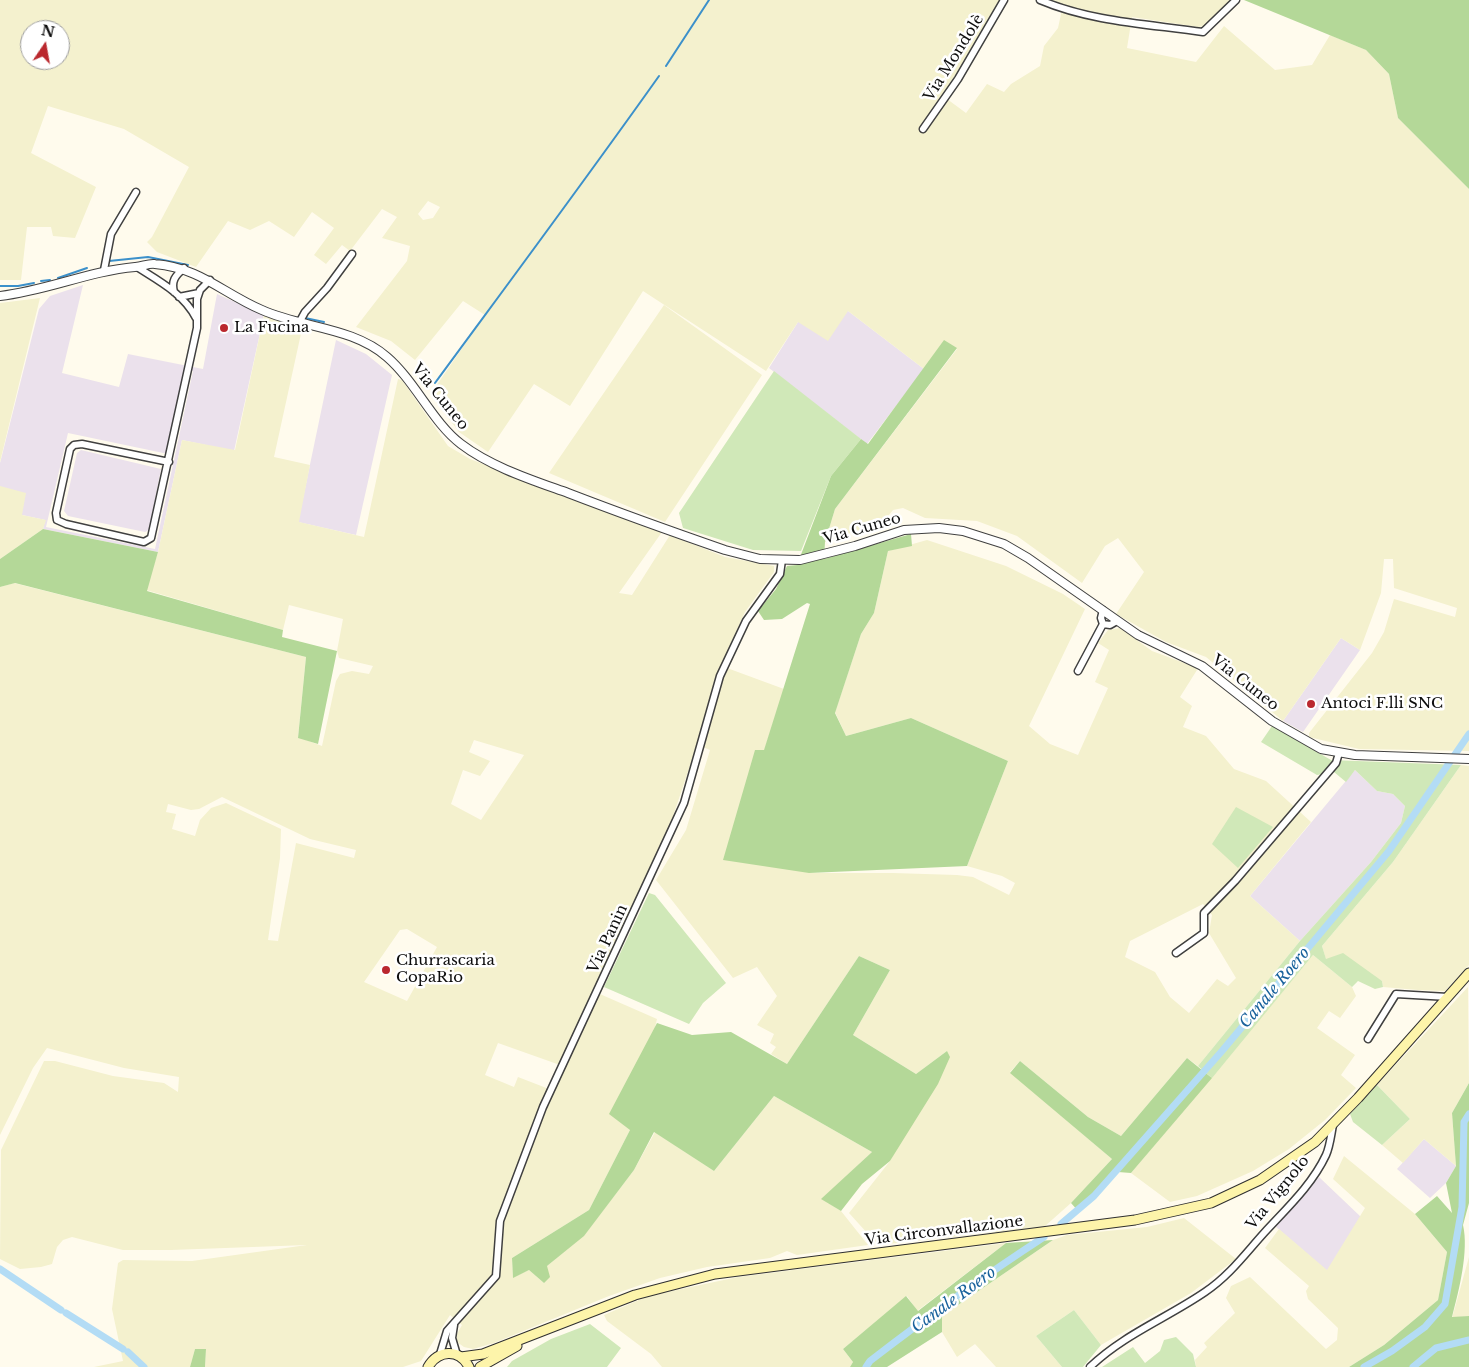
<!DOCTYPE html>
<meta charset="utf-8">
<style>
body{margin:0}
#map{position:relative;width:1469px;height:1367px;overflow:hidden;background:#fffbed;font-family:"Libre Baskerville",serif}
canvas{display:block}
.north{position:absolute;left:20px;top:20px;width:50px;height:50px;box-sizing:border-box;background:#fff;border:1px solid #9e9e9e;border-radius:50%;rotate:12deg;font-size:14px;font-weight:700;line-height:20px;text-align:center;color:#0d0d0d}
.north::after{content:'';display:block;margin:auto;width:18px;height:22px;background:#ba282e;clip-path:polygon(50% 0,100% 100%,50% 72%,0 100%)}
</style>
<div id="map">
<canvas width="1469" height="1367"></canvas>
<div class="north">N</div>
</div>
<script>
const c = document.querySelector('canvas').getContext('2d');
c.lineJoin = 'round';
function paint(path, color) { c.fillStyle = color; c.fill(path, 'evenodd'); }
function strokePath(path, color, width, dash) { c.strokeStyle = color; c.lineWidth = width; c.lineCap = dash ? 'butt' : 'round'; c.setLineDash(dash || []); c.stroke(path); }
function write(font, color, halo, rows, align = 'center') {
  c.font = font + ' "Libre Baskerville",serif'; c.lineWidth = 5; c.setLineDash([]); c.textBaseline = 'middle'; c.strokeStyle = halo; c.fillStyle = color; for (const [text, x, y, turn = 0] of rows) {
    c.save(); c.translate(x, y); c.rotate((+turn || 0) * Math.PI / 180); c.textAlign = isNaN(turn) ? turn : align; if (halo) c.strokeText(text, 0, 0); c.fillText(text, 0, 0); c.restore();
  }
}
const industrial = new Path2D(`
 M83,285L62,373L119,387L128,354L203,369L217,294L264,315L234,451L182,440L158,552L43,529L45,520L22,515L0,486V463L39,309L50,296ZM185,369L193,371L155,549L46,527L68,433L168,454Z
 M848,311L924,369L867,444L769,368L798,322Z
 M336,340L366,354L392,375L356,535L298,522Z
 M81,450L161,469L149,530L145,532L68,516L64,511L77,453Z
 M1341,638L1360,650L1303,732L1283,721Z
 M1355,770L1377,791L1393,794L1405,806L1401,823L1371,862L1300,941L1250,896Z
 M1424,1139L1456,1166L1446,1183L1430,1198L1397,1169Z
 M1319,1177L1361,1217L1327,1271L1275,1226Z`);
const farmland = new Path2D(`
 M0,0H1000L943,96L966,113L987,84L1004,92L1011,84L1040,66L1044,46L1058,28L1063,5L1052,0H1231L1205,26L1198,27L1132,17L1127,48L1196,62L1224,26L1275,70L1312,65L1330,35L1366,50L1389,74L1398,118L1469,189V751L1359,749L1309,737V733L1372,653L1384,632L1394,599L1455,617L1457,608L1394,588L1393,559H1384L1381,593L1360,650L1341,638L1283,721L1206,657L1166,642L1116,614L1144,572L1118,538L1105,546L1082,583L1017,536L977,521L925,518L903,508L893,510L884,521L825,542L835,509L957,349L944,341L924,369L848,311L828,341L798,322L766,371L643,291L570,406L534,384L488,452L459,432L433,398L434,389L485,315L463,301L415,360L391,341L356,327L407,261L410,246L382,238L397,217L382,209L350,251L342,245L326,264L314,255L334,228L312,212L294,237L269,221L250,230L228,221L196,267L157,252L147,242L152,237L189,167L124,129L48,106L31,153L96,187L75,238L53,236L51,227H27L21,280H0ZM30,30H60V60H30ZM428,201L440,207L433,218L423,220L418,214Z
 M40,298L0,462V303Z
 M664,305L762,375L665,522L549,473Z
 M264,315L302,329L274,457L310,465L299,522L364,537L398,379L402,380L448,446L470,459L662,532L619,593L632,595L670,535L725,557L774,566V572L745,612L715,678L697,745L672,819L593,991L657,1019L630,1130L589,1210L512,1258L513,1277L529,1270L544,1283L547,1266L584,1235L634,1170L655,1132L714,1171L774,1096L872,1152L822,1199L841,1211L868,1245L797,1255L787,1251L770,1258L707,1267L660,1278L609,1296L494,1343L473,1349L464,1347L457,1342V1334L462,1325L450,1315L421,1361L403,1367H205L206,1349H195L190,1367H94L123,1361L112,1309L118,1263L123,1260L192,1261L307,1245L171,1250H123L72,1237L63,1240L57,1247L52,1264L41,1267L20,1269L0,1259L1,1150L44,1061H55L113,1076L164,1083L178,1092L179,1077L124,1068L47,1048L33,1068L0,1135V587L14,583L306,657L298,737L322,746L336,681L340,674L352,671L369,674L373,666L339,658L337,651L343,619L289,605L283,630L146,590L158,552L182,440L235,450ZM474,740L524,755L481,820L451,804L463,770L480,776L490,761L469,752ZM222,797L310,839L356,850L354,858L296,843L278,941L268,940L280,858L281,829L226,803L211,808L200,820L195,836L172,829L176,814L166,812L168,804L191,810L199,809ZM407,929L437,947L407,1001L364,982L400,930ZM498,1043L560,1065L549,1089L518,1077L514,1087L485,1075Z
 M0,486L26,493L22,515L46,520L43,529L0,559Z
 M927,540L1006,566L1063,594L1085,609L1029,726L1050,744L1078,755L1108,688L1095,682L1109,650L1098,643L1108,630L1120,628L1152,651L1195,667L1197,670L1180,697L1192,706L1183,727L1206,736L1234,769L1266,781L1311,822L1250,896L1300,941L1198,1066L1187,1058L1121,1136L1088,1117L1020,1061L1010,1072L1112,1159L1071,1203L1044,1227L878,1245L849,1213L890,1161L947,1051L916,1074L853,1035L890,970L859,956L787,1064L771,1054L776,1047L770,1043L774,1034L757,1025L777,996L759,970L757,967L733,978L656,880L686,830L710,750L703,747L719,686L727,668L784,689L764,751L755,750L809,873H893L957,875L973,877L1009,895L1015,883L1002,876L967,866L1008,761L911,718L846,736L835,712L861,634L874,613L888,551ZM1203,904L1212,915L1209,933L1236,978L1228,986L1217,979L1189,1013L1170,997L1155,972L1125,957L1130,941Z
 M1461,765L1469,766V965L1445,991L1418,990L1383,987L1382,981L1326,960L1322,946L1393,862Z
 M1313,955L1352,987L1356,996L1340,1018L1329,1011L1317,1028L1355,1055L1341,1075L1356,1088L1325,1120L1289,1149L1253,1171L1197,1196L1170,1202L1131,1173Z
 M1468,987L1469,1083L1452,1113L1456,1166L1424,1139L1403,1163L1382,1145L1410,1119L1377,1085Z
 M1344,1156L1415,1214L1447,1252L1438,1300L1384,1345L1349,1367H1196L1195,1360L1207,1347L1204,1343L1235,1313L1226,1298L1231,1286L1250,1277L1326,1349L1337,1340L1338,1328L1308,1299L1306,1291L1309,1286L1265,1248L1279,1229L1327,1270L1365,1208L1333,1179Z
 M1184,1218L1236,1259L1191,1293L1101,1345L1074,1310L1036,1336L1062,1367H996L975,1344L957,1357L942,1332V1316L1053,1240L1067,1235L1147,1227Z
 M1006,1243L917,1311L907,1296L843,1349L853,1362L850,1367H662L651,1354L607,1321L604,1315L648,1296L738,1277Z
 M1469,1257V1316L1452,1318Z`);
const green = new Path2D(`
 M774,371L861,439L831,476L801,551L753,550L683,528L679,513Z
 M1272,726L1331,760L1461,765L1393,862L1322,946L1326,959L1343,953L1382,981L1383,987L1375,989L1358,981L1352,987L1313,955L1212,1078L1198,1066L1300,941L1371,862L1401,823L1405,806L1393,794L1377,791L1355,770L1346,782L1334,772L1317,775L1261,742Z
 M1236,807L1273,827L1238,868L1212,844Z
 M649,893L655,895L726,983L703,1003L689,1024L604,987Z
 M1377,1085L1410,1119L1382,1145L1353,1122L1350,1114Z
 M1074,1310L1101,1345L1083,1367H1062L1036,1336Z
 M590,1324L621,1348L607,1367H507L512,1361L551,1339Z
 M1176,1337L1193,1354L1196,1367H1102L1133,1347L1145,1363L1160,1351L1164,1340Z`);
const forest = new Path2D(`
 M1244,0H1469V189L1398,118L1389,74L1366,50Z
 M944,340L957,348L835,509L825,542L824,559L911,534L912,546L888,551L874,613L861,634L835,713L846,736L911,718L1008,761L967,866L809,873L723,860L755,750H764L810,604L807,603L782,619L764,620L758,611L776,589L787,566L797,565L831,476L861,439L868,444Z
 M43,529L158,552L147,591L283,630L282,637L337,651L318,744L298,738L306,657L15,583L0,587V559Z
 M859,956L890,970L853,1035L916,1074L947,1051L950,1057L938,1084L890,1161L862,1184L841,1211L821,1199L872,1152L774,1096L714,1171L654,1132L634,1170L584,1236L547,1266L550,1277L544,1283L529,1270L513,1278L512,1258L589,1210L630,1130L609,1114L657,1023L692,1035L731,1032L787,1064Z
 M1187,1058L1212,1078L1131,1173L1118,1172L1096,1197L1079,1212L1071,1203L1112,1159L1010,1073L1020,1061L1088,1117L1121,1136Z
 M1469,1083V1203L1463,1225C1469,1251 1459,1290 1452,1317L1469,1316V1367H1349L1384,1345L1438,1300L1447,1252L1415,1214L1437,1196L1452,1213L1446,1183L1456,1166L1452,1113Z
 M1053,1240L942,1316V1332L887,1367H850L853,1362L843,1349L906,1296L918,1311L1006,1243Z
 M195,1349H206L205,1367H190Z`);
const stream = new Path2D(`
 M666,66L709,0
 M109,261L148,257L188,265
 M58,278L87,268
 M41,281L50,280
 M0,286H18L34,283
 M305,318L324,322
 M435,383C510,281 586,179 659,76`);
const canal = new Path2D(`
 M1061,1224L1094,1196L1222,1051L1389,851L1469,734
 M0,1269L61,1310
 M66,1313L123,1349
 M128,1352L144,1367
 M866,1367L870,1361C927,1317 984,1276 1044,1237
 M1364,1367L1392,1351L1425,1327L1445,1304L1462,1207L1464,1122L1469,1114
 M1413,1367L1436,1348L1469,1340`);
const minor = new Path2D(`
 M1040,0C1092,22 1148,24 1203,32L1236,0
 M923,129L958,79L1004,0
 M137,267C159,281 184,294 196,318
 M104,270L111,234L136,192
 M174,292C171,281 175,276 184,268
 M179,297L199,293
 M299,323L305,312L327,288L352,254
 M169,462L82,444L74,445L70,449L56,513L57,520L66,524L144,542L151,538L197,328V299L200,290L210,280
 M1103,610L1101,618L1103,624
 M1078,671L1103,624L1110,625L1117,621
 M1176,953L1204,933V913L1235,881L1336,763L1339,753
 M1368,1039L1396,994L1448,997
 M454,1325L452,1338L457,1355
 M440,1354L447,1331L496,1276L500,1221L543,1107L684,803L720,676L746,621L780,574L782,560
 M1090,1367C1123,1335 1167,1318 1205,1292C1229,1276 1245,1254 1264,1233C1286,1209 1312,1185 1326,1155C1330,1146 1331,1135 1333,1125`);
const tertiary = new Path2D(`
 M0,296C46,291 89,271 135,267C142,267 148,263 155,264C201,268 222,293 262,310C302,328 353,327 387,357C415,381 433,423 461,444C491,467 532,480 568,493C620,513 673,532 725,550L760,559L800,560L855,546L904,530L939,528L963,531L1004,544L1028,558L1138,635L1202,666L1272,721L1321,749L1355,755L1469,759`);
const secondary = new Path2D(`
 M461,1357L483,1354L635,1295L715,1274L1135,1220L1211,1203L1260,1180L1315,1142L1358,1098L1469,973
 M428,1367C438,1350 459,1348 469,1367
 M480,1367L517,1346`);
const markers = [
 [224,328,5,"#ba282e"],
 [1311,704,5,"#ba282e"],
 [386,970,5,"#ba282e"]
];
const streetNames = [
 ["Via Mondolè",954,58,-58],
 ["Via Cuneo",440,397,51],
 ["Via Cuneo",862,529,-16],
 ["Via Cuneo",1245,683,38],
 ["Via Panin",608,939,-65],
 ["Via Vignolo",1278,1193,-51],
 ["Via Circonvallazione",944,1231,-7]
];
const poiNames = [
 ["La Fucina",234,328],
 ["Antoci F.lli SNC",1321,704],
 ["Churrascaria",396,961],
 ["CopaRio",396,978]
];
const waterNames = [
 ["Canale Roero",1275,988,-50],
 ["Canale Roero",954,1300,-36]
];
paint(industrial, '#ebe1ec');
paint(farmland, '#f4f1ce');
paint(green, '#d0e8b8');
paint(forest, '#b4d898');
strokePath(stream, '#3c90ca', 2);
strokePath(canal, '#b3dcf5', 7);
strokePath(minor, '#404040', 9);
strokePath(tertiary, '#404040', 10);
strokePath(secondary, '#2f2f2f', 11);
strokePath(minor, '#fff', 6);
strokePath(tertiary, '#fff', 8);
strokePath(secondary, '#fdf4aa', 9);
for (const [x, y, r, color] of markers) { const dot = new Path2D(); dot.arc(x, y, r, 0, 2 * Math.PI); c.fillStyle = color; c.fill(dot); strokePath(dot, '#fff', 2); }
write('15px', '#0d0d0d', '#fff', streetNames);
write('15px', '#0d0d0d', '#fff', poiNames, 'left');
write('italic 16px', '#19629c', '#fff', waterNames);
</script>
